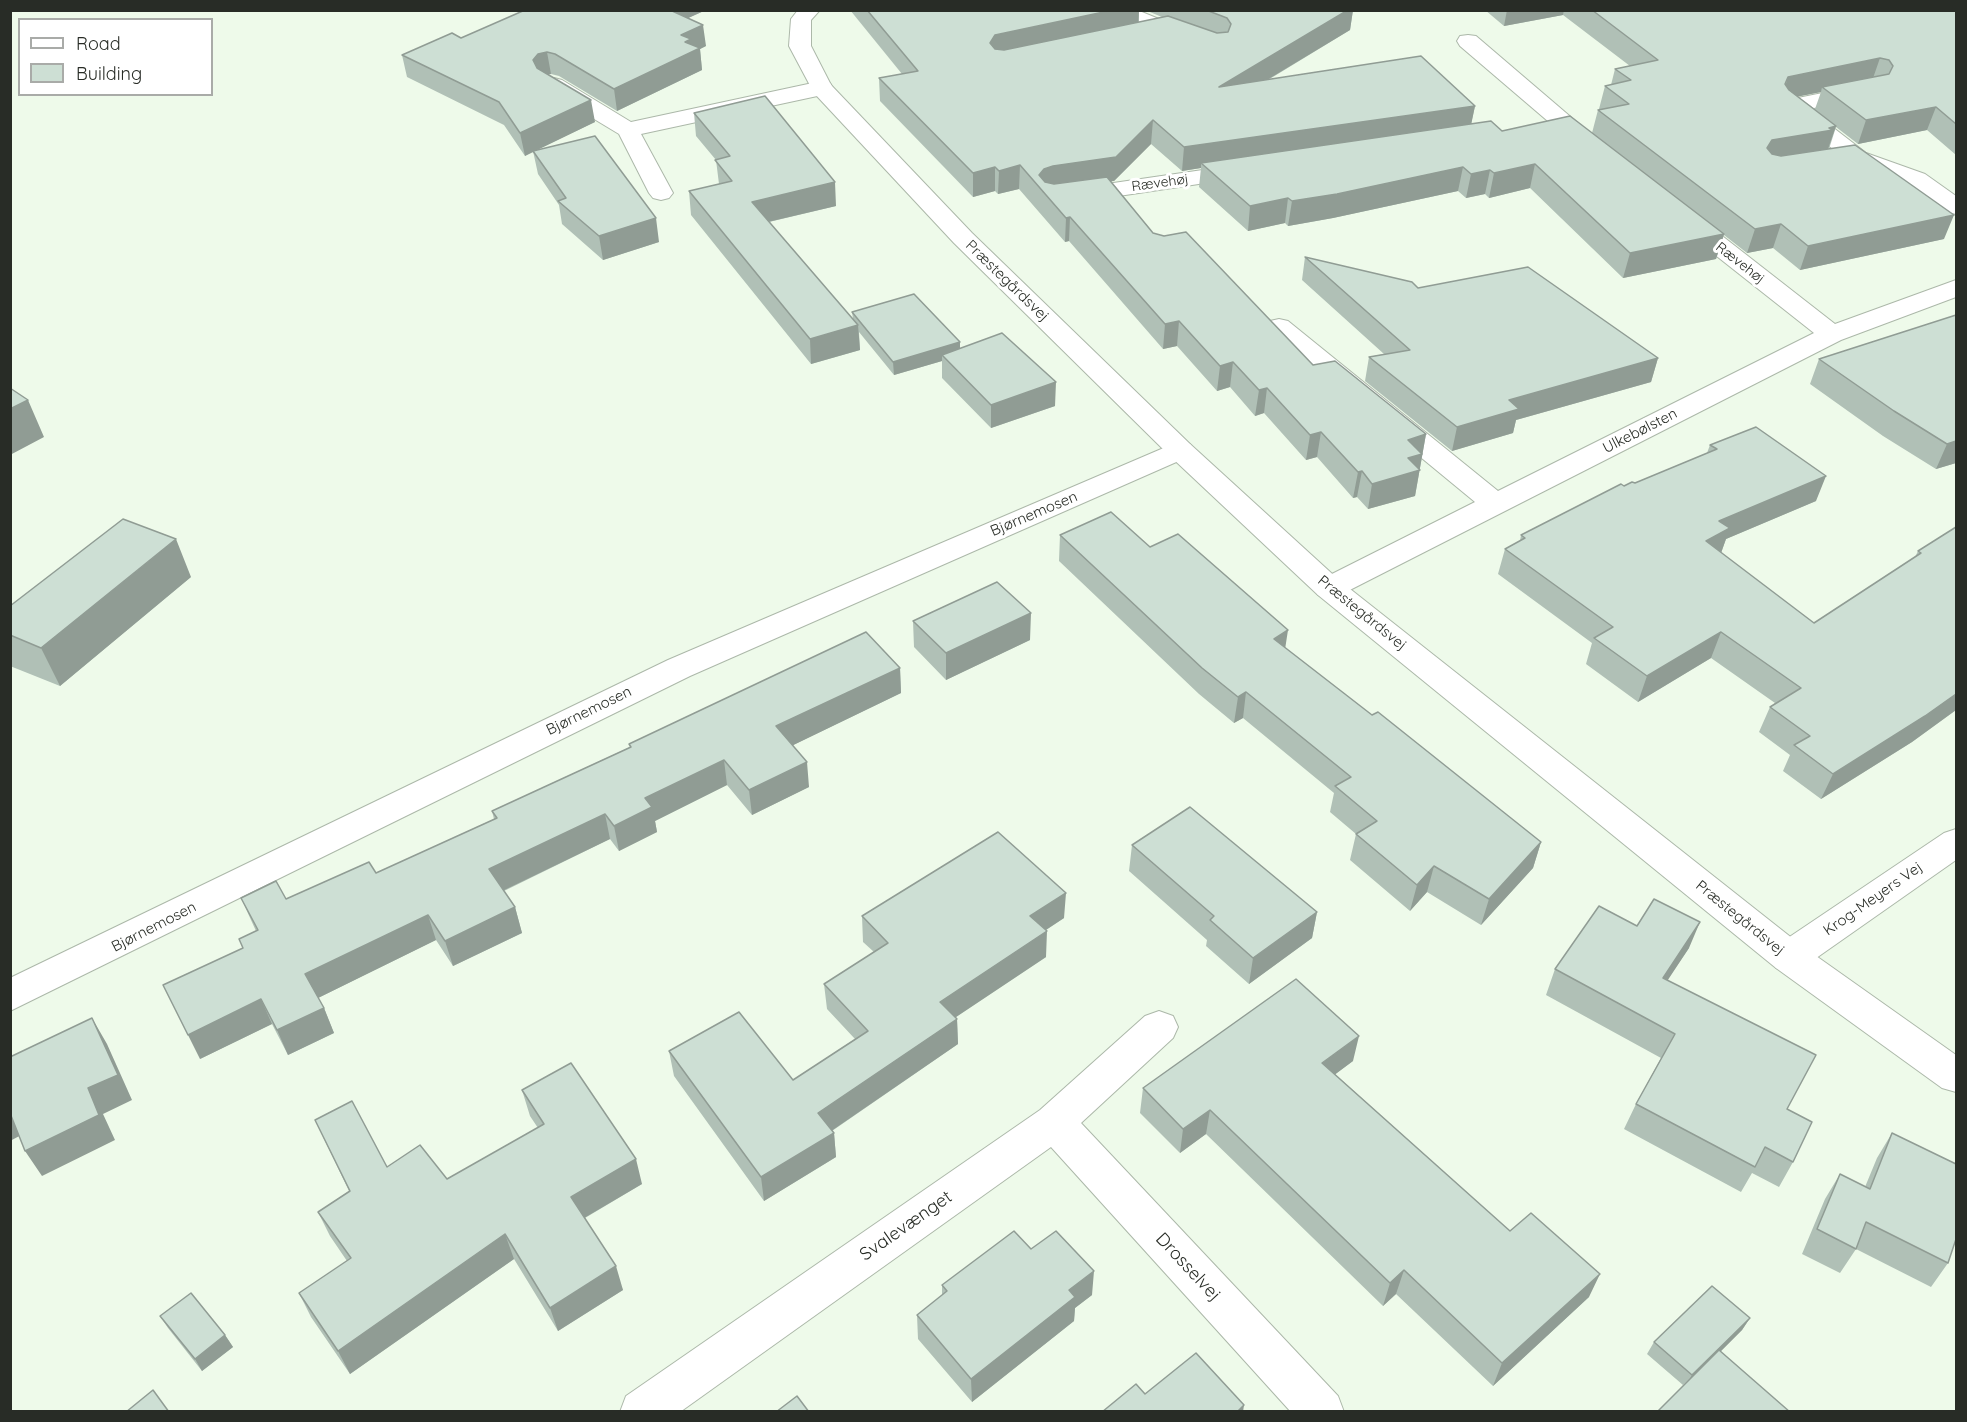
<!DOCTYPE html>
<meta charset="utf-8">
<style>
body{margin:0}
#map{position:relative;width:1967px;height:1422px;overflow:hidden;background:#eefaea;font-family:Quicksand,sans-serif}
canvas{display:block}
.frame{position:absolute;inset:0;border:12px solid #282c26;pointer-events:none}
.legend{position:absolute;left:18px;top:18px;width:195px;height:78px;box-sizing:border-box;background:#fff;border:2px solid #a9aba8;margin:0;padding:8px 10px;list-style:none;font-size:18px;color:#282c26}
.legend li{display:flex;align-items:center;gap:12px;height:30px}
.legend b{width:30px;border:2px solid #a9aba8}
</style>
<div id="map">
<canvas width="1967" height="1422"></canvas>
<div class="frame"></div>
<ul class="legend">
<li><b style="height:8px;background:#fff"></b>Road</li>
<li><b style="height:16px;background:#cddfd4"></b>Building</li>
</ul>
</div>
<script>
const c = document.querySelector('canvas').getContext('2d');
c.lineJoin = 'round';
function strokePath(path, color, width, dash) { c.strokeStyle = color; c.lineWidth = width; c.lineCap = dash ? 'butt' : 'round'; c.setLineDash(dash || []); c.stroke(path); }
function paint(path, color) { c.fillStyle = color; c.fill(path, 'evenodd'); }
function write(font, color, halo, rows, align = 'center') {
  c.font = font + ' Quicksand,sans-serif'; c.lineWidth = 6; c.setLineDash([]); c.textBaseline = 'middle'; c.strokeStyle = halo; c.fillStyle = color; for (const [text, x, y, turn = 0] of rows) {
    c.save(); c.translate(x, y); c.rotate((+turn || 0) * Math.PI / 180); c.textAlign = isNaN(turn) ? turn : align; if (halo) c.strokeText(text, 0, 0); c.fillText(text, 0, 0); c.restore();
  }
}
const minor = new Path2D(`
 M1107,10H1137L1193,33L1197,37L1193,41H1179L1110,14Z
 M1468,35L1476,36L1600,142L1604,147L1600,152H1584L1460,46L1457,41L1460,36Z
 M554,78L562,80L631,122L822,81L830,83L833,88L830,93L822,95L641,134L673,193L669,198L661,200L653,198L649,193L619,134L546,90L543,85L546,80Z
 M1862,85L1870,87L1873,92L1870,97L1809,109L1866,153L1925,174L1956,196V214L1947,212L1909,184L1850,163L1780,106L1783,101Z
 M1244,164L1252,166L1256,171L1252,176L1072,203L1064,201L1060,196L1064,191L1072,189Z
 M1685,212L1694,214L1835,324L1956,280V297L1841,340L1340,595L1329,598L1318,595L1314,588L1318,581L1475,502L1270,333L1266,327L1270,321L1279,319L1288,321L1498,491L1814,333L1676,224L1673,219L1676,214Z
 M1180,441L1190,444L1194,450L1190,456L690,676L10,1011V978L668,660Z
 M1956,829V860L1802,968L1789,972L1776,968L1770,957L1776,946L1944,833Z
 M1159,1011L1173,1016L1178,1027L1173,1038L1081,1123L1338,1396L1344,1412H1291L1051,1147L680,1412H620L626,1396L1040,1110L1145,1016Z`);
const tertiary = new Path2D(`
 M798,10H820L811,20V46L831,85L972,233L1190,444L1340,581L1802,946L1956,1055V1092L1942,1088L1776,968L1318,595L1170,456L954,243L814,93L789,46L791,19Z`);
const wall = new Path2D(`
 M525,10H706L688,18L706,46L700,49L702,70L617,111L559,76L551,74H548L595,122L536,150L659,242L603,260L562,224L559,205L538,174L533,151L525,156L504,125L407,77L402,55L461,38Z
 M850,10H1139V22L1162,17L1145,10H1353L1350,30L1268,80L1475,106L1471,124L1502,131L1592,133L1598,110H1601L1599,109L1605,86L1611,85L1615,69L1630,66L1563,15L1504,26L1485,10H1956V155L1927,130L1858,144L1836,127L1829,149L1944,239L1800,270L1773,248L1747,253L1724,235L1716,259L1623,278L1530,188L1489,198L1485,194L1466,198L1458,191L1333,218L1288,226L1285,223L1248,231L1199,187L1201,168L1182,171L1151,144L1114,181H1111L1153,233L1313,365L1426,434L1415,496L1368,509L1357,497L1353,498L1317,457L1306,460L1264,413L1255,416L1230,387L1217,391L1177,346L1163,349L1069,241L1065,242L1019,189L998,194L995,191L973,197L880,101L879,78L902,74ZM1821,92L1815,109L1797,96L1804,95Z
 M694,113L836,206L769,222L853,319L852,312L960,342V348L1055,406L991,428L942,378V361L894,375L859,332L860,350L811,364L691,215L689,191L719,184L716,160L696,136Z
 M1305,257L1418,288L1658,358L1651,382L1516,420L1513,433L1452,451L1365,381L1369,357L1384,354L1302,280Z
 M1956,315V463L1936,469L1883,436L1810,384L1819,359Z
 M1710,445L1816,501L1726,539L1721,553L1814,623L1915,557L1918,551L1956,527V710L1912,742L1821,799L1783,771L1790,755L1759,732L1770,707L1775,703L1711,658L1638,702L1586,664L1592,643L1498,574L1505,549L1520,541L1521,535L1624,486L1635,483L1707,453Z
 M1060,535L1150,547L1285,648L1372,715L1541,842L1533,868L1481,925L1427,892L1410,911L1350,860L1356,834L1330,812L1334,793L1243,718L1234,723L1199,694L1059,561Z
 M191,577L60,686L10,666V606Z
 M913,621L1030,640L946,680L914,647Z
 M900,668L901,693L793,745L809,787L752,815L727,785L655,821L657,832L619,851L610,839L504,891L515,907L522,933L453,966L436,940L318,998L324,1008L334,1033L288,1055L272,1024L200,1059L243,948L239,939L256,931L241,898L286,899L376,873L494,819L492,811L630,747L629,744Z
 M1132,845L1317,912L1312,938L1249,984L1206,946L1207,940L1129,871Z
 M862,916L1064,918L1046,930V957L956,1017L957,1019L958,1044L832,1131L834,1133L836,1157L764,1201L674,1076L669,1051L793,1080L855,1039L827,1009L824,984L874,952L863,942Z
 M1637,926L1689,948L1667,980L1787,1109L1793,1162L1779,1187L1752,1173L1741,1192L1624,1129L1636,1104L1661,1058L1546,995L1555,969Z
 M1353,1061L1335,1074L1510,1231L1589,1297L1493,1386L1396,1294L1383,1306L1206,1134L1180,1153L1140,1113L1143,1088Z
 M522,1090L642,1184L585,1218L623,1290L558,1331L514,1259L350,1374L311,1317L299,1293L347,1261L330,1236L318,1212L349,1191L315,1120L387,1167L447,1179L538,1128L530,1116Z
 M1892,1133L1948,1263L1931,1287L1856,1249L1840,1273L1802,1254L1825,1199L1840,1174L1865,1187L1877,1158Z
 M1031,1249L1092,1295L1075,1308L1074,1321L972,1402L918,1339L917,1315L942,1295V1285Z
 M160,1316L225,1335L233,1347L202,1371L168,1328Z
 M1750,1318L1742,1330L1721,1351L1683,1385L1647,1354L1654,1342Z`);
const shadedWall = new Path2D(`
 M662,10H706L664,29Z
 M1113,10H1139L1138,27L990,66V43L995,35Z
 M1348,10H1353L1350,30L1217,110L1219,87Z
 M1507,10H1564L1563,15L1504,26Z
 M703,25L706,46L700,49L702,70L617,111L614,89L681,35Z
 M547,52L551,74L541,76L533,60L538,54Z
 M1880,58L1872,81L1822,87L1821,92L1781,100L1788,77Z
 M591,100L595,122L525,156L520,133Z
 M1475,106L1470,130L1201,163V168L1182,171L1184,147Z
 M1936,107L1927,130L1858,144L1866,120Z
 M1153,120L1151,144L1114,181L1052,190L1043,193L1039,175L1044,169Z
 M1836,126L1828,149L1764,163L1767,148L1772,140Z
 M1535,164L1530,188L1489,198L1494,173Z
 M1020,165L1019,189L998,194L999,171Z
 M995,167V191L973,197V173Z
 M1463,167L1458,191L1333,218L1288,226L1292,201Z
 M1490,170L1485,194L1466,198L1471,174Z
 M835,182L836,206L755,225L752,202Z
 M1288,198L1285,223L1248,231L1250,206Z
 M1954,215L1944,239L1800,270L1808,246Z
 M1070,217L1069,241L1065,242L1066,218Z
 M656,218L659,242L603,260L599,236Z
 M1781,224L1773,248L1747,253L1755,229Z
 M1724,234L1716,259L1623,278L1630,253Z
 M1179,321L1177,346L1163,349L1165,324Z
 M858,325L860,350L811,364L810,339Z
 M960,342V355H942V361L894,375L893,362Z
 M1658,358L1651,382L1516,420L1513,433L1452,451L1457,427L1509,400Z
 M1233,362L1230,387L1217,391L1220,366Z
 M1056,382L1055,406L991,428V405Z
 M1267,388L1264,413L1255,416L1259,390Z
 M28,400L44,437L10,455V409Z
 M1321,432L1317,457L1306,460L1310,435Z
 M1426,434L1415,496L1368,509L1372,484L1408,440Z
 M1956,441V463L1936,469L1947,444Z
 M1362,471L1357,497L1353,498L1358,472Z
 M1826,476L1816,501L1726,539L1721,553L1706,541L1719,521Z
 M176,539L191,577L60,686L41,648Z
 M1031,613L1030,640L946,680V653Z
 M1288,630L1284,656L1274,639Z
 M1721,632L1711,658L1638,702L1647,676Z
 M900,668L901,693L779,752L776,726Z
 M1246,692L1243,718L1234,723L1238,697Z
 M1956,694V710L1912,742L1821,799L1833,774Z
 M724,760L727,785L655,821L657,832L619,851L614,826L645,798Z
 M807,762L809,787L752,815L749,790Z
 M605,814L610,839L496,894L489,869Z
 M1541,842L1533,868L1481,925L1489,899Z
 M1434,866L1427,892L1410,911L1417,885Z
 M1066,893L1064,918L1029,941L1030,916Z
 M515,907L522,933L453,966L445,941Z
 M1317,912L1312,938L1249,984L1253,958Z
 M428,915L436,940L316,999L305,974Z
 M1700,922L1689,948L1652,1004L1663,978Z
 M1047,931L1046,957L941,1027L940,1002Z
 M261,999L272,1024L200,1059L188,1035Z
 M324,1008L334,1033L288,1055L277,1030Z
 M92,1018L107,1044L132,1100L103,1114L115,1140L42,1176L25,1151L88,1088Z
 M957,1019L958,1044L821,1138L818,1113Z
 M1359,1036L1353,1061L1317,1088L1322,1063Z
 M1210,1110L1206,1134L1180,1153L1183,1129Z
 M10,1111L25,1133L10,1141Z
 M834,1133L836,1157L764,1201L761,1177Z
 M636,1159L642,1184L579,1221L571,1197Z
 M505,1234L514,1259L350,1374L338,1351Z
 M616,1266L623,1290L558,1331L550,1308Z
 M1404,1270L1396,1294L1383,1306L1390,1283Z
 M1094,1271L1092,1295L1075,1308L1074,1321L972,1402L971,1379L1069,1290Z
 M1600,1274L1589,1297L1493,1386L1502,1363Z
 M1750,1318L1742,1330L1685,1387L1692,1375Z
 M225,1335L233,1347L202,1371L195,1359Z
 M1244,1405L1243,1412H1237Z`);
const building = new Path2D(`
 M525,10H670L703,25L681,35L691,39L685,42L700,48L614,89L555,54L547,52L538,54L533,60L537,68L591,100L520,133L499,102L402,55L452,33L461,38Z
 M867,10H1113L995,35L990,43L995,49L1004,50L1168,16L1217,33L1228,32L1231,24L1227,18L1206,10H1348L1219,87L1421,56L1475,106L1184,147L1153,120L1116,157L1053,166L1044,169L1039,175L1045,182L1054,184L1107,177L1153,233L1164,236L1186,232L1313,365L1335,361L1426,434L1408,440L1422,454L1408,458L1420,470L1372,484L1362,471L1358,472L1321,432L1310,435L1267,388L1259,390L1233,362L1220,366L1179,321L1165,324L1070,217L1066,218L1020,165L999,171L995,167L973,173L879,78L918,71Z
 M1592,10H1956V124L1936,107L1866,120L1822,87L1889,74L1893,66L1889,60L1880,58L1788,77L1785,84L1789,90L1836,126L1829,128L1833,130L1772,140L1767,148L1772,154L1781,156L1855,145L1954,215L1808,246L1781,224L1755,229L1598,110L1629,104L1605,86L1631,80L1615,69L1658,60Z
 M765,96L835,182L752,202L858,325L810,339L689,191L732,181L715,160L730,156L694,113Z
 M1570,116L1724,234L1630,253L1535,164L1494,173L1490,170L1471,174L1463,167L1337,194L1292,201L1288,198L1250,206L1201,163L1491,121L1502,131Z
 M595,136L656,218L599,236L558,201L566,198L533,151Z
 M1305,257L1412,282L1418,288L1528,267L1658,358L1509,400L1519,409L1457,427L1369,357L1410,350Z
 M914,294L960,342L893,362L852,312Z
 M1956,315V441L1947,444L1894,411L1819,359Z
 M1002,333L1056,382L991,405L942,355Z
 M10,388L28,400L10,409Z
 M1756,427L1826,476L1719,521L1730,528L1706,541L1814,623L1921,553L1918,551L1956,527V694L1925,716L1833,774L1794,745L1810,736L1770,707L1801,688L1721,632L1647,676L1594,638L1613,627L1505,549L1525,538L1521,535L1621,484L1624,486L1632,482L1635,483L1717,449L1710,445Z
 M1111,512L1150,547L1178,534L1288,630L1274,639L1372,715L1378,712L1541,842L1489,899L1434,866L1417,885L1356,834L1377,821L1335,786L1351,777L1246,692L1238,697L1202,668L1060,535Z
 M123,519L176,539L41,648L10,635V606Z
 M997,582L1031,613L946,653L913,621Z
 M866,632L900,668L776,726L807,762L749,790L724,760L645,798L652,807L614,826L605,814L489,869L515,907L445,941L428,915L305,974L324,1008L277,1030L261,999L188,1035L163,985L243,948L239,939L258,930L241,898L276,881L286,899L369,862L376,873L497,818L492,811L631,747L629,744Z
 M1190,807L1317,912L1253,958L1210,920L1214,916L1132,845Z
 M998,832L1066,893L1030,916L1047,931L940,1002L957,1019L818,1113L834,1133L761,1177L669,1051L739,1012L793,1080L868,1031L824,984L888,943L862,916Z
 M1654,899L1700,922L1663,978L1816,1055L1787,1109L1812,1122L1793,1162L1765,1147L1755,1167L1636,1104L1675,1034L1555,969L1599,906L1637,926Z
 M1296,979L1359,1036L1322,1063L1510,1231L1531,1213L1600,1274L1502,1363L1404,1270L1390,1283L1210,1110L1183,1129L1143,1088Z
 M92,1018L118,1075L88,1088L99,1115L25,1151L10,1113V1057Z
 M571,1063L636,1159L571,1197L616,1266L550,1308L505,1234L338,1351L299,1293L351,1258L318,1212L350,1191L315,1120L352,1101L387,1167L420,1145L447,1179L544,1124L522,1090Z
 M1892,1133L1956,1164V1239L1948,1263L1866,1222L1856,1249L1817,1229L1840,1174L1870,1189Z
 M1014,1231L1031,1249L1056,1231L1094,1271L1069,1290L1075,1297L971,1379L917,1315L947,1291L942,1285Z
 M1712,1286L1750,1318L1692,1375L1654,1342Z
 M191,1293L225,1335L195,1359L160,1316Z
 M1719,1350L1790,1412H1657Z
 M1196,1353L1244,1405L1237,1412H1102L1136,1384L1145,1394Z
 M153,1390L169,1412H126Z
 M797,1396L809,1412H776Z`);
const farStreetnames = [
 ["Rævehøj",1160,183,-8],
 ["Rævehøj",1740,263,38]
];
const streetNames = [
 ["Præstegårdsvej",1007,281,44],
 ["Ulkebølsten",1640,431,-27],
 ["Bjørnemosen",1034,514,-23],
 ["Præstegårdsvej",1362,613,39],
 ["Bjørnemosen",589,711,-26],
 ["Krog-Meyers Vej",1873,899,-35],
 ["Præstegårdsvej",1740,918,39],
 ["Bjørnemosen",154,927,-27]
];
const nearStreetnames = [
 ["Svalevænget",906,1226,-35],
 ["Drosselvej",1188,1267,47]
];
strokePath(minor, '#acb8a9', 2);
strokePath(tertiary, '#acb8a9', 2);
paint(minor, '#fff');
paint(tertiary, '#fff');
paint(wall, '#b0c0b6');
paint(shadedWall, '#909c94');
paint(building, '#cddfd4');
strokePath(building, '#909c94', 1.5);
write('14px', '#282c26', '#fff', farStreetnames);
write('15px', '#282c26', '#fff', streetNames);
write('18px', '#282c26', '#fff', nearStreetnames);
</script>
